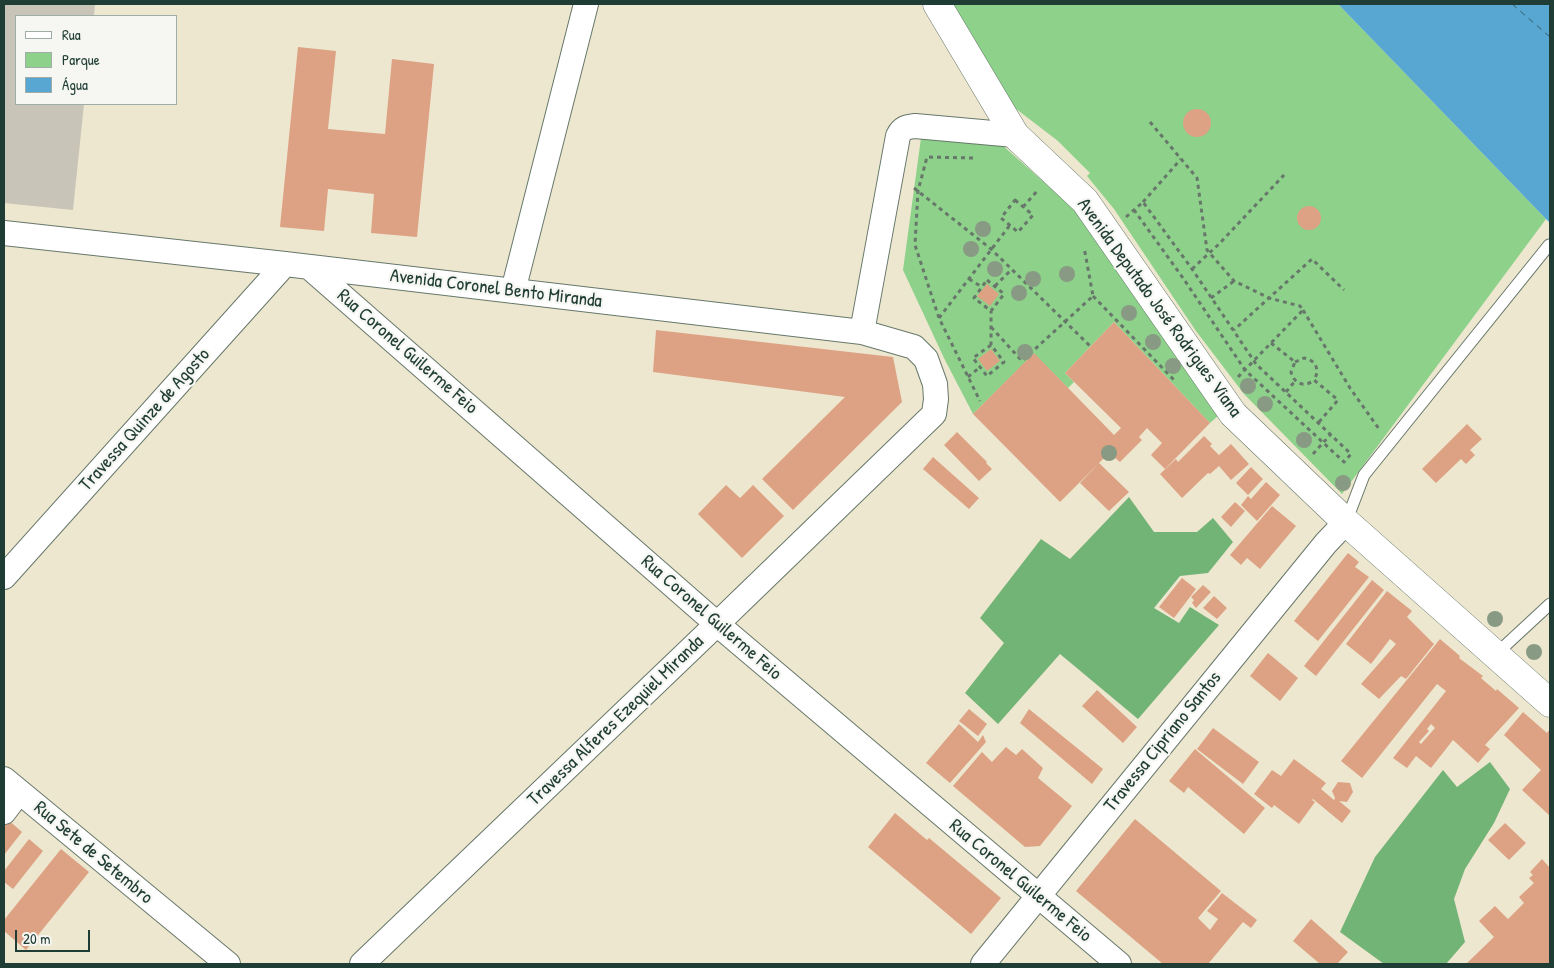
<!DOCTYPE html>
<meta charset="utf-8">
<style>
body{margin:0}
#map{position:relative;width:1554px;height:968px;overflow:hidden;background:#ede7cf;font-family:"Patrick Hand",sans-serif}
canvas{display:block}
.frame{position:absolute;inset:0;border:5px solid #1f3d34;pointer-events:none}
.legend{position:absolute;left:15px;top:15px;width:162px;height:90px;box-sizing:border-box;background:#f6f6f2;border:1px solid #a0aca6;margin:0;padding:6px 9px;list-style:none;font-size:15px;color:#1f3d34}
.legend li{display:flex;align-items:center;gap:10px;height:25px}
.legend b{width:25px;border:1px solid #a0aca6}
.scale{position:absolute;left:15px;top:930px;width:75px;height:22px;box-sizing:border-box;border:2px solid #1f3d34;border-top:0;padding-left:6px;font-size:15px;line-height:18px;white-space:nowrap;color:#1f3d34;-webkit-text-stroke:4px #f6f6f2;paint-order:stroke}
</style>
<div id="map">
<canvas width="1554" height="968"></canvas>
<div class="frame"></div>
<ul class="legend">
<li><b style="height:6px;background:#fff"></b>Rua</li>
<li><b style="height:14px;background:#8dd18a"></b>Parque</li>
<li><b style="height:14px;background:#58a7d2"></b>Água</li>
</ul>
<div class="scale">20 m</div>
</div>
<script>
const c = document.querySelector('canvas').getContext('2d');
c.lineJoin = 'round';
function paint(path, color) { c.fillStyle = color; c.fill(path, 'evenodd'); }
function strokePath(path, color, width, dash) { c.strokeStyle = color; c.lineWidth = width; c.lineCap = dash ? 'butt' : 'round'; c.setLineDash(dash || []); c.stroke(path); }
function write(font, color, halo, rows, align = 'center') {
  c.font = font + ' "Patrick Hand",sans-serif'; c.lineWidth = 4.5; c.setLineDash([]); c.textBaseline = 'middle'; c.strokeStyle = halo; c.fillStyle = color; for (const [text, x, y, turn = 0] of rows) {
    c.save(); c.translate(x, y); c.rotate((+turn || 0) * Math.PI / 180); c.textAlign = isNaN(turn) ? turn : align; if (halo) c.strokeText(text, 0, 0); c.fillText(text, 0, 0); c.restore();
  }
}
const industrial = new Path2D(`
 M4,4H95L94,16H16V104H84L73,210L4,203Z`);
const green = new Path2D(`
 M951,4H1338L1546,219L1342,494L1244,394L1196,331L1114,209L1087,176L1090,173L1058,141L1011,105Z
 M921,138L1001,144L1081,215L1219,415L1210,423L1114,322L1065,373L1074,382L1068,388L1034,354L973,414L944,358L903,270Z`);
const forest = new Path2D(`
 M1129,497L1154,532H1197L1213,518L1233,542L1208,573L1180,576L1154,608L1179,623L1190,607L1219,625L1138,719L1060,654L998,724L965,693L1004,643L980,618L1041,539L1070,559Z
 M1490,762L1510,789L1494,823L1465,869L1454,899L1465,942L1446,964H1384L1340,932L1375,857L1443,770L1457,787Z`);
const water = new Path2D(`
 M1338,4H1550V223L1546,219Z`);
const ferry = new Path2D(`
 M1512,4L1550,37`);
const building = new Path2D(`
 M298,47L336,51L328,129L385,134L392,59L434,64L417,237L371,233L374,194L328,189L324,231L280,227Z
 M1183 123a14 14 0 1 1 28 0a14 14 0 1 1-28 0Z
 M1297 218a12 12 0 1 1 24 0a12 12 0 1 1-24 0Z
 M987,284L999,294L990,306L977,296Z
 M1114,322L1210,423L1165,469L1151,455L1162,443L1147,428L1139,437L1142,440L1120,462L1109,453L1060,502L973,414L1034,353L1114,435L1121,428L1065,373Z
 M656,330L893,357L902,402L793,510L762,479L845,397L653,372Z
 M991,349L1000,361L987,371L978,359Z
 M1467,424L1482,439L1470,450L1475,455L1466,464L1461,459L1436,483L1422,469Z
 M957,432L987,462L986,463L992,469L979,481L944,445Z
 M1204,436L1212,444L1210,446L1219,455L1231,444L1249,464L1231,480L1219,466L1210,474L1208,473L1182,498L1160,474L1176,459L1178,462Z
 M933,457L979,498L969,509L923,469Z
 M1099,463L1129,492L1109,511L1080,483Z
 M1251,467L1263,479L1248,495L1236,483Z
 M1266,482L1280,495L1257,521L1241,505L1248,496L1251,499Z
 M726,485L740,498L753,485L784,516L742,558L698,514Z
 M1235,502L1245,511L1231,527L1221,517Z
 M1272,506L1296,526L1260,569L1247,558L1241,565L1230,555Z
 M1348,553L1359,562L1355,567L1369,577L1318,641L1294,621Z
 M1182,578L1196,589L1174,618L1159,607Z
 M1372,580L1384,590L1316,676L1304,666Z
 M1203,585L1211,592L1196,608L1192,603L1194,600L1191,597Z
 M1387,591L1412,611L1407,617L1434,644L1406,679L1401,676L1379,699L1361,684L1396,644L1390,639L1371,664L1346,644Z
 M1214,596L1227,608L1217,619L1203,608Z
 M1440,639L1460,656L1459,658L1483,676L1481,678L1496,691L1497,689L1519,708L1485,745L1490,749L1478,763L1453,740L1431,768L1416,756L1407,768L1393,758L1446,691L1437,684L1362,778L1341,761ZM1431,724L1435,728L1421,744L1419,742L1429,731L1427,729Z
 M1268,653L1298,678L1280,701L1250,676Z
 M1097,690L1137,727L1123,743L1082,706Z
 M969,709L987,724L978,736L959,721Z
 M1029,709L1103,769L1092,784L1020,723Z
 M1523,712L1547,733L1550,729V816L1522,790L1541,770L1504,735Z
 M959,724L978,742L983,735L986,742L950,783L926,763Z
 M1213,728L1259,762L1243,784L1197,749Z
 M1006,747L1016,755L1022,749L1043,768L1038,778L1072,806L1040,846L1025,847L953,786L982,752L992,762Z
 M1195,749L1265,808L1244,834L1188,787L1184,793L1169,781Z
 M1294,759L1326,783L1321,789L1334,800L1335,798L1332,791L1338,782L1350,783L1353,792L1347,802L1339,801L1351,811L1342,823L1313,799L1312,800L1315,802L1299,824L1274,805L1272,808L1254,794L1272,770L1281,776Z
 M895,813L927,840L929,838L1001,898L971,934L868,847Z
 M6,818L22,832L4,855V821Z
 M1135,819L1221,891L1198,918L1210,930L1218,919L1207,911L1222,893L1257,920L1251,928L1243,922L1208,964H1163L1076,891Z
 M1505,823L1526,843L1509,860L1488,840Z
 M29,839L43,851L13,889L4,882V871Z
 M61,849L89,872L26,950L4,931V920Z
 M1542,859L1550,868V964H1466L1494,937L1479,921L1495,906L1508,919L1524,903L1519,897L1534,883L1529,878L1533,875L1530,872Z
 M1311,919L1348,952L1337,964H1320L1293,941Z`);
const path = new Path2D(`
 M1150,122L1197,178L1207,250L1234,281L1269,298L1234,330
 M973,158L927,157L918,191L915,245L939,318L980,401
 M914,188L991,249L1090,346
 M1015,200L1033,215L1018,232L1001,218Z
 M1143,202L1181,159
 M1023,207L1038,190
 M1126,217L1143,202L1192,269L1256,364L1351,454L1344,462L1245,370L1183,278L1134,210
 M1192,269L1219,244L1284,175
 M969,279L982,287
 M987,280L1004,294L991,311L974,298Z
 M995,286L1012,269
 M1093,296L1176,382
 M1211,298L1234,281
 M1303,310L1350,388L1379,429
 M939,318L1010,225
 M991,327L1022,361L1093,296L1084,247
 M1271,343L1295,362L1291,372C1294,384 1305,388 1314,380L1338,400L1319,422
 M991,345L973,358L987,376L1004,362L991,345V311
 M1295,362L1304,358C1316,360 1320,370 1314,380
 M968,377L980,367
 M1238,377L1303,310L1300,306L1269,298L1312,259L1344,290
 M1286,392L1295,381
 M1313,454L1331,434`);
const service = new Path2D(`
 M1346,522L1364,475L1549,245
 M1495,655L1550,604`);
const minor = new Path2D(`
 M4,233L285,264L862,332L914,347L926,359L935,384L936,399L934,414L717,624L362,964
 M309,267L717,624L1119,964
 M513,291L586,4
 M862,332L898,136C902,128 906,127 915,126L1015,135
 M4,577L285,264
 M4,779L228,964
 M4,812L19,792
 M983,964L1326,543L1346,522`);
const tertiary = new Path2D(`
 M937,4L1015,135L1085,201L1233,414L1346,522L1550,703`);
const trees = [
 [983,229],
 [971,249],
 [995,269],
 [1067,274],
 [1033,279],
 [1019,293],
 [1129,313],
 [1153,342],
 [1025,352],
 [1173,366],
 [1248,386],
 [1265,404],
 [1304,440],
 [1109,453],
 [1343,483],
 [1495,619],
 [1534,652]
];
const streetNames = [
 ["Avenida Coronel Bento Miranda",496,289,7],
 ["Avenida Deputado José Rodrigues Viana",1159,308,54],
 ["Rua Coronel Guilerme Feio",407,352,41],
 ["Travessa Quinze de Agosto",145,420,-48],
 ["Rua Coronel Guilerme Feio",711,618,41],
 ["Travessa Alferes Ezequiel Miranda",616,721,-44],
 ["Travessa Cipriano Santos",1163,742,-51],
 ["Rua Sete de Setembro",93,853,40],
 ["Rua Coronel Guilerme Feio",1020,881,40]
];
paint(industrial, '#c8c4b8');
paint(green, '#8dd18a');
paint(forest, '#72b376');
paint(water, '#58a7d2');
strokePath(ferry, '#305d63', 1, [6, 5]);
paint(building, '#dda284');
strokePath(service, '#67786a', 13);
strokePath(minor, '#67786a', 26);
strokePath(tertiary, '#67786a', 29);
strokePath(path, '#67786a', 3, [4, 4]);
strokePath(service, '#fff', 11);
strokePath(minor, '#fff', 24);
strokePath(tertiary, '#fff', 28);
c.fillStyle = '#889a83';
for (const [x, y] of trees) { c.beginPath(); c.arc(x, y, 8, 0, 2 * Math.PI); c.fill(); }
write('19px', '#1f3d34', '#f6f6f2', streetNames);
</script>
